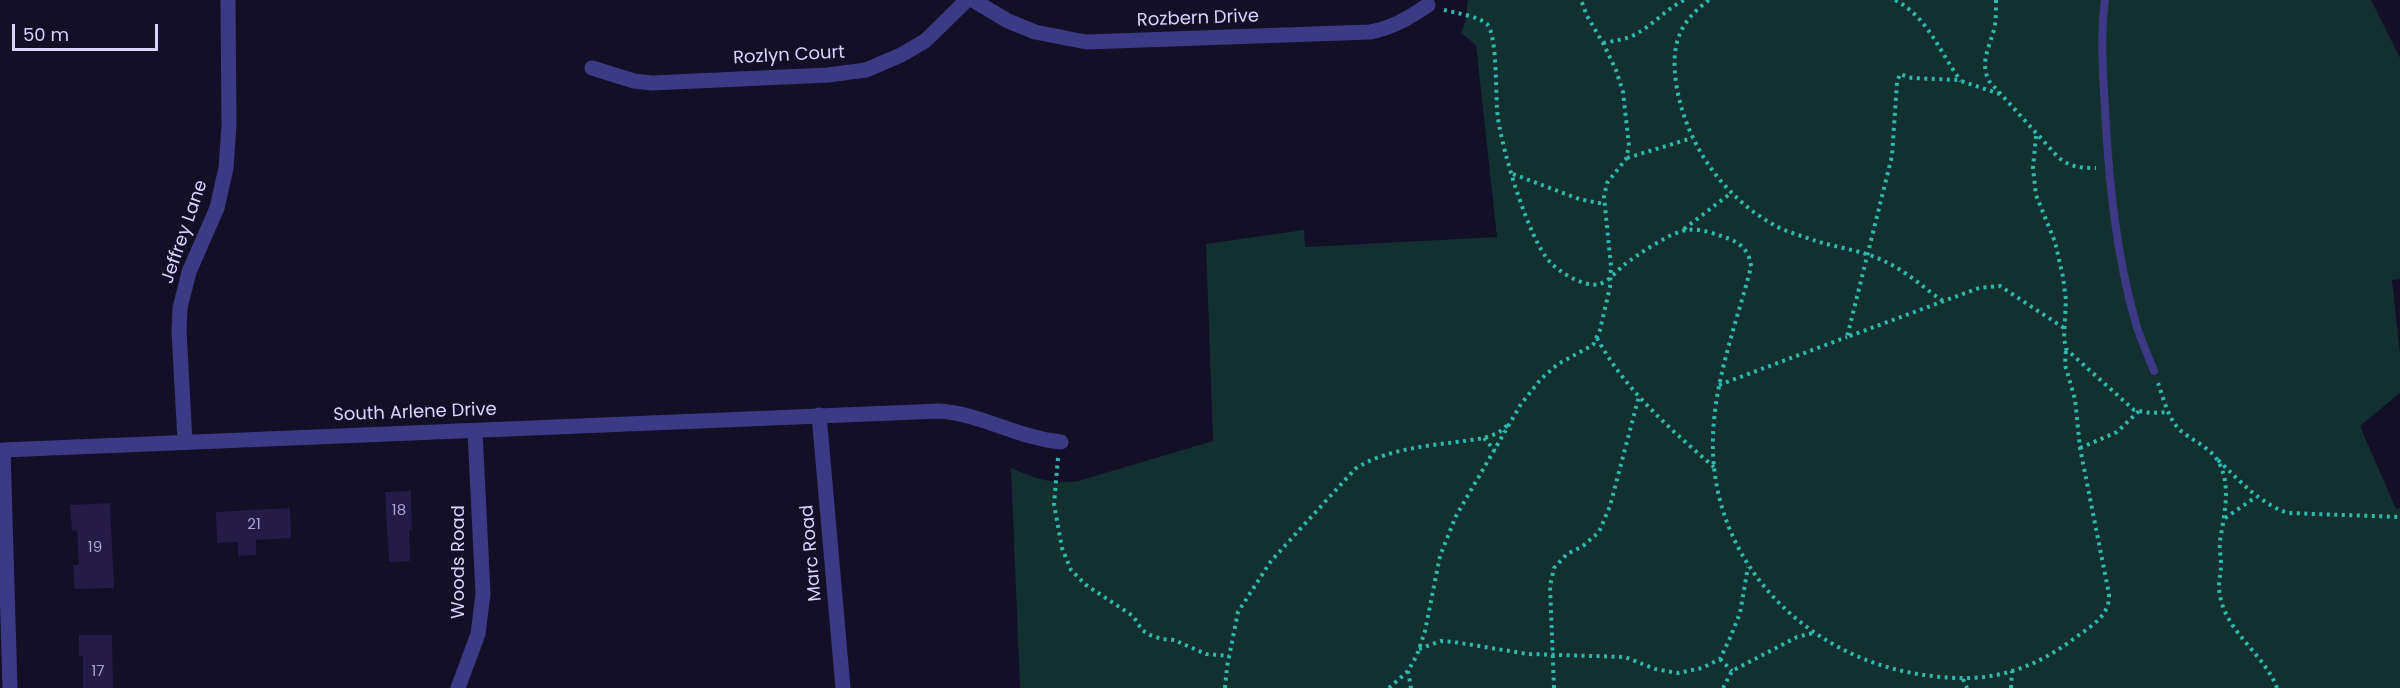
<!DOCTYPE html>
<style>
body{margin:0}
#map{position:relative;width:2400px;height:688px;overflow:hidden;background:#130f26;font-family:Poppins,sans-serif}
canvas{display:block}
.scale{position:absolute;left:12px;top:24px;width:146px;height:27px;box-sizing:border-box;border:3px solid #d9d4ff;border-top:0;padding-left:8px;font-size:18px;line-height:21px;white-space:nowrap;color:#d9d4ff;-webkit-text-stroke:4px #130f26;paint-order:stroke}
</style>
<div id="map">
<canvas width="2400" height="688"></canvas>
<div class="scale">50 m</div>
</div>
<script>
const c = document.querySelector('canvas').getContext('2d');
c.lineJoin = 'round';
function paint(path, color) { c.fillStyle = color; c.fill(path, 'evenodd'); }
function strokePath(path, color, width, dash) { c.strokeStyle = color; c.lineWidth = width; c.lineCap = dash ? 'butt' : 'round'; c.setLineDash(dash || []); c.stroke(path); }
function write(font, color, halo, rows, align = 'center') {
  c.font = font + ' Poppins,sans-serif'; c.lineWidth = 4.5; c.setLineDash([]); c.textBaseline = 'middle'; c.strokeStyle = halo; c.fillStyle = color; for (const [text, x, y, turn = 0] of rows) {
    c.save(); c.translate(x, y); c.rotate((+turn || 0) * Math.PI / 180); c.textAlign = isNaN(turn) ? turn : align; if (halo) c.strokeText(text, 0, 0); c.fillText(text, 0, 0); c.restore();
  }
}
const green = new Path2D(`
 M1468,0H2371L2400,58V279L2392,280L2400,354V393L2360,426L2396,509L2400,508V688H1020L1011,468C1034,478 1052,485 1078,481L1213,441L1206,244L1304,230L1305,247L1497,237L1476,45L1461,33L1465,23Z`);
const building = new Path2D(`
 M411,491L412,530H409L410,561L389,562L385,492Z
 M110,503L114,588L75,589L73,565H79L77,530L72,531L70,505Z
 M290,508L291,538L256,540V555L238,556V542L217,543L216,512Z
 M79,635H112L113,688H83V656H79Z`);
const path = new Path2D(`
 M1709,0C1678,23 1671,45 1676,83C1685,142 1722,196 1774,225C1786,232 1803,236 1816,241C1839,248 1865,251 1886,262C1906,271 1925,289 1943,301
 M1895,0C1928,17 1940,53 1961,81
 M1996,0C1996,8 1996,17 1995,25C1991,45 1979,61 1989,81L2058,157C2070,167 2080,168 2096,168
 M1444,10C1456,13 1478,16 1487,24C1498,36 1495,99 1498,118C1502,150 1529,240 1550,262C1559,272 1585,288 1599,284C1608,282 1617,271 1624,265C1637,255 1672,231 1687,230C1701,228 1715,234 1727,238C1742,243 1750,253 1751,267C1734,333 1707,398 1714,467C1725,575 1813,657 1918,674C1949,679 1981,681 2012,671C2036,664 2056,652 2075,638C2092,625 2110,616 2109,594L2080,448L2075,399L2065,365L2066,349
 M1603,43C1613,41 1623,40 1632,36C1651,27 1665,10 1684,0
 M2000,94L1958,80L1912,78L1900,74L1897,82L1892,156L1847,337L1979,288L2000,286L2064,328
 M2036,136L2033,168L2036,195L2055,242L2063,277L2066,300L2064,338L2066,349L2134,410L2151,413L2169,412
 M1627,158L1692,138
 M1513,174L1579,199L1604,204
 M1684,229L1731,193
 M1597,338C1625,390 1670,429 1714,467
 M2158,383C2163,397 2168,418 2179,429C2190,440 2209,446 2218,461C2232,485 2224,515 2220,541C2219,549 2221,556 2221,564C2221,572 2219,579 2219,587C2221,630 2263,651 2277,688
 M1719,385L1847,337
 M1484,438L1495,451
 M2080,448L2117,432L2139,411
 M1058,458L1054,504L1062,548L1071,570L1086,585L1133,616L1142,630L1150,635L1162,639L1174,640L1206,654L1229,656
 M2218,460C2241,482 2257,501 2287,513L2400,517
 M2225,518L2256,497
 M1419,649L1441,641L1454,642L1528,654L1625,657L1655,669L1678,673L1702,668L1720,659L1730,638L1740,613L1748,567
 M1720,659L1732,671
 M1408,671L1411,688
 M1963,679L1967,688
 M1225,688L1227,667L1238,612L1271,561L1355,469C1389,446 1444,445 1484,438L1498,433L1509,424
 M1389,688L1408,671L1417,655L1425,631L1440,556L1456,516L1521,404L1541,379L1558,364L1593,345L1600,330L1610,287L1611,266L1604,197L1607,183L1626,159L1629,146L1623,92L1616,70L1603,43L1587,16L1581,0
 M1554,688L1550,586L1554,568L1567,554L1583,546L1599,532L1610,506L1639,396
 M1723,688L1732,671L1797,637L1813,633
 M2011,688L2012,671`);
const lane = new Path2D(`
 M2105,0C2100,37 2103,73 2105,110C2109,182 2116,255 2136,324C2141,340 2148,356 2154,371`);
const street = new Path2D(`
 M973,0L1008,21L1035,32L1086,42L1370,32C1392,28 1409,18 1428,5
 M592,68L634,81L652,83L828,75L866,70L901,55L925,41L967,0
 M819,415L843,688
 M185,441L179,331L180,308L189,272L217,208L226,168L229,125L228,0
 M3,450L939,411C982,414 1018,438 1061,442
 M3,450L10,688
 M458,688L478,634L483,594L475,431`);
const numberNames = [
 ["18",399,511],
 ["21",254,525],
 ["19",95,548],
 ["17",98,672]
];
const streetNames = [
 ["Rozbern Drive",1198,19,-2],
 ["Rozlyn Court",789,56,-3],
 ["Jeffrey Lane",185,232,-71],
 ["South Arlene Drive",415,413,-2],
 ["Marc Road",812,553,-95],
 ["Woods Road",459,562,-90]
];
paint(green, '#12302f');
paint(building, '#241b47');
strokePath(path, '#2fb8b0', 4, [3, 4.5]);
strokePath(lane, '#3d3a85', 8);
strokePath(street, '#3d3a85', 15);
write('15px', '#aca6d1', null, numberNames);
write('18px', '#d9d4ff', '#130f26', streetNames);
</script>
